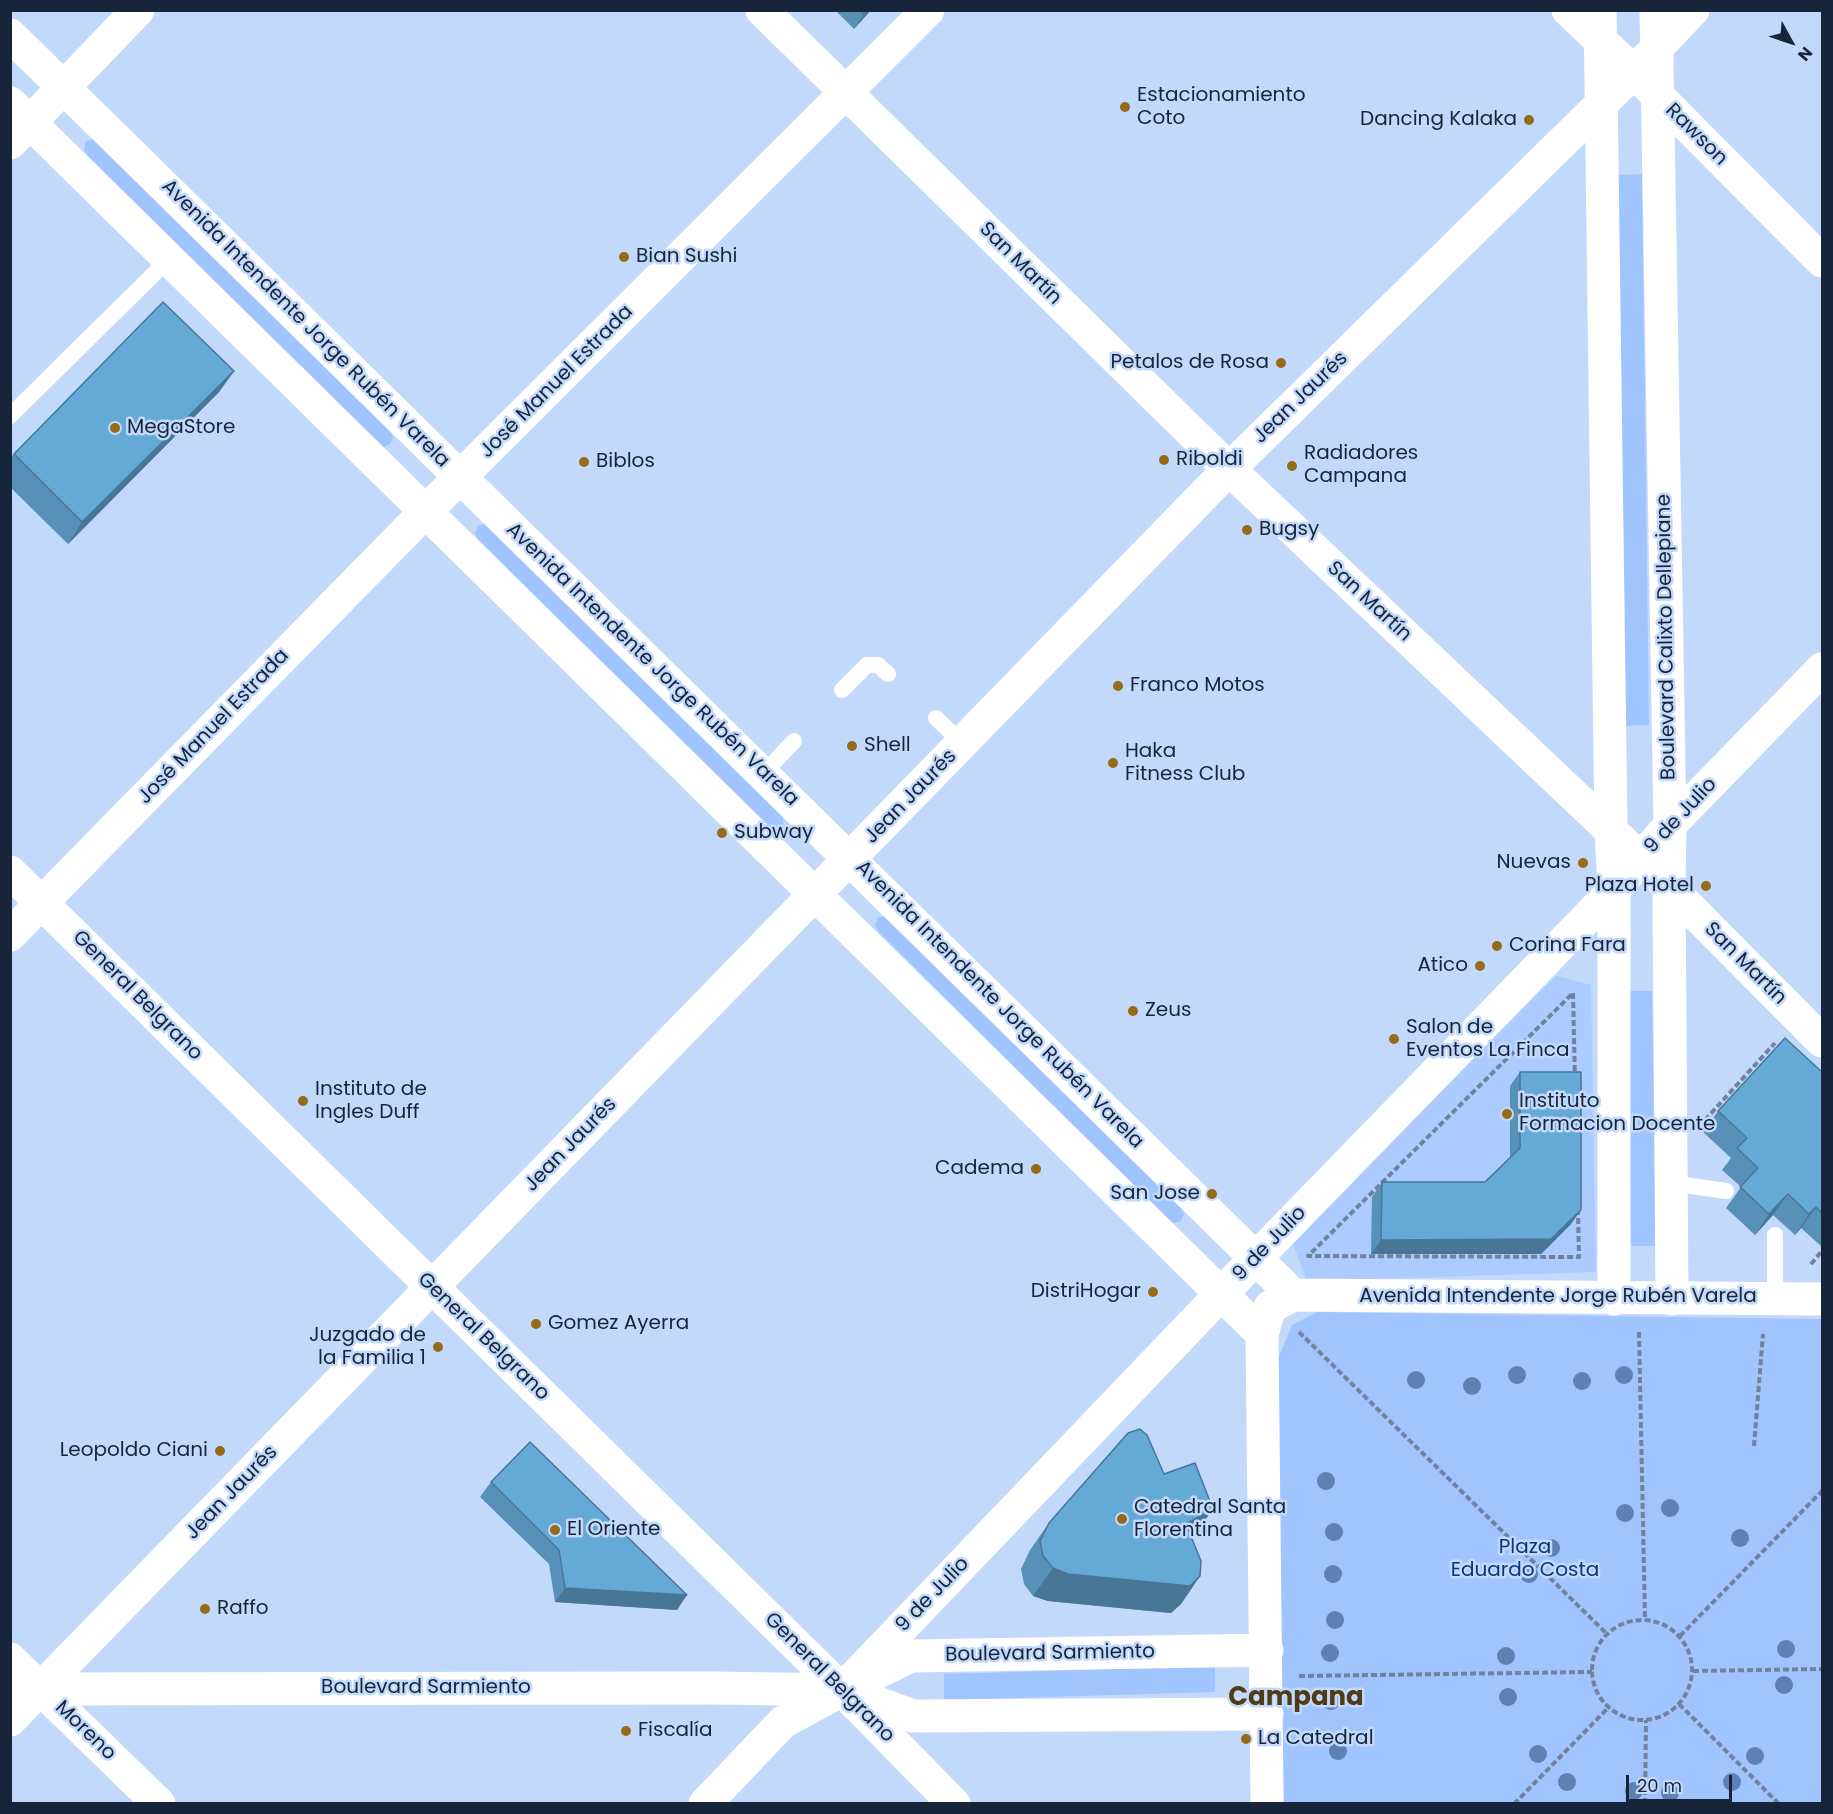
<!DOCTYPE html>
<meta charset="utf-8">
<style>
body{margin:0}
#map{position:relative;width:1833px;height:1814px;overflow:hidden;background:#c3d9fb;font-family:Poppins,sans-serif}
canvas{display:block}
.frame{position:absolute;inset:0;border:12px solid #17253a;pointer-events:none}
.north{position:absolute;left:1761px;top:12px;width:60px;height:60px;-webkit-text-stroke:4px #c3d9fb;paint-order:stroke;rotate:130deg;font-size:16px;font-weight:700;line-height:24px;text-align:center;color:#17253a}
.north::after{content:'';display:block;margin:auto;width:21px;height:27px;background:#17253a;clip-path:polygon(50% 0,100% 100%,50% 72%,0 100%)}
.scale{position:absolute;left:1626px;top:1775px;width:106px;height:27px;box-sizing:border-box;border:3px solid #17253a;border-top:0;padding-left:8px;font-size:18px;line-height:21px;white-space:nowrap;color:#17253a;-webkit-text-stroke:4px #c3d9fb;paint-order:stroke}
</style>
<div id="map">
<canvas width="1833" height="1814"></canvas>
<div class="frame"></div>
<div class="north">N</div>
<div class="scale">20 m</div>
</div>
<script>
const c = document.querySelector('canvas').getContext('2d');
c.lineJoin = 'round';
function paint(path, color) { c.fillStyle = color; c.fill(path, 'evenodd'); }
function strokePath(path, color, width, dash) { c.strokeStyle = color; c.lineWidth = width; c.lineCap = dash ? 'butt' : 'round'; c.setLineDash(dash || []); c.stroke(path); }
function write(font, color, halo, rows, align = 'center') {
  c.font = font + ' Poppins,sans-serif'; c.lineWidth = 5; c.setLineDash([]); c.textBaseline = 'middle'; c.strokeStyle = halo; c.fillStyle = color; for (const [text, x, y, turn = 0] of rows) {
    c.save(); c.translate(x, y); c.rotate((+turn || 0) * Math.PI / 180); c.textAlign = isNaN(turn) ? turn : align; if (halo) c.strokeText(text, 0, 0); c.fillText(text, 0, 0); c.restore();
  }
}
const built = new Path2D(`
 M1556,976L1591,985L1596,1272L1307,1281L1292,1242Z`);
const green = new Path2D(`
 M93,139L390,431L393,437L390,444L384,447L377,444L86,154L84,148L86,141Z
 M1642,174L1649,725L1623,726L1615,175Z
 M484,524L490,526L781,815L784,822L781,829L775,831L768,829L478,539L475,533L478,526Z
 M884,916L1181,1208L1184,1214L1181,1221L1175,1223L1169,1221L878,931L875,925L878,918Z
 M1627,991H1652L1656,1246H1631Z
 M1317,1312L1822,1319V1803H1284L1277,1361L1292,1325Z
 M1215,1666V1692L944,1700V1674Z`);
const path = new Path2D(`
 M1573,993L1579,1257L1308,1256Z
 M1705,1120L1775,1043
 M1811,1264L1822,1251
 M1299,1332L1607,1634
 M1639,1332L1645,1619
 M1754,1446L1763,1334
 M1592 1670a50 50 0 1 1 100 0a50 50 0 1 1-100 0Z
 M1680,1636L1822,1491
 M1693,1671L1822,1669
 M1299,1676L1592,1672
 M1679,1704L1779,1804
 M1514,1804L1609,1707
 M1645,1804L1646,1720`);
const service = new Path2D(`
 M10,416L169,259
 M842,690L867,665H878L888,674
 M936,718L962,743
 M763,774L794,741
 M1671,1183L1726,1191
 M1775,1235V1299`);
const minor = new Path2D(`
 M762,10L1229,469L1641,859L1670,825L1822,669
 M1568,10L1634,72L1822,261
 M10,143L138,10
 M10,872L842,1690L783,1722L705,1804
 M10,935L425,512L928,10
 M10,1659L159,1804
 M10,1720L1229,469L1634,72L1693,10`);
const secondary = new Path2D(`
 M1600,10L1611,831L1614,890V1299
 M1656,10L1670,825L1669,887L1672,1299
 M10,35L1293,1295
 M10,103L1262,1334
 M862,1680L911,1656L1267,1650
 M10,1689L714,1688L842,1690L913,1716L1267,1714
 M842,1690L1221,1294L1614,890L1641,859L1822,1041
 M849,1697L954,1804
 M1267,1804L1262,1334L1270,1307L1293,1295L1822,1299`);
const trees = [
 [1517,1375],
 [1624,1375],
 [1416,1380],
 [1582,1381],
 [1472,1386],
 [1326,1481],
 [1670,1508],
 [1625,1513],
 [1334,1532],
 [1740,1538],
 [1551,1548],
 [1333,1574],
 [1529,1574],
 [1335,1620],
 [1786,1649],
 [1330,1653],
 [1506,1656],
 [1784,1685],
 [1508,1697],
 [1331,1701],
 [1338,1751],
 [1538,1754],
 [1755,1756],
 [1567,1782],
 [1732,1782],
 [1634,1791],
 [1670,1793]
];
const wall = new Path2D(`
 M835,10H871L854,29Z
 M234,371L219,392L68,544L10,487V458L14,454Z
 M1520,1072L1571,1224L1541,1254H1371L1372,1197L1382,1182H1485L1510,1158V1086Z
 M1822,1072V1243L1821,1246L1801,1228L1795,1235L1773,1215L1755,1235L1726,1208L1741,1187L1722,1170L1731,1158L1703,1132L1718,1111Z
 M1164,1474L1193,1537L1192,1538L1200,1576L1181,1604L1171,1613L1048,1601L1033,1596L1024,1584L1021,1569L1030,1550L1049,1523Z
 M491,1482L677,1610L555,1602L549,1564L480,1497Z`);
const shadedWall = new Path2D(`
 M868,10H871L854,29L864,14Z
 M234,371L219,392L68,544L82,522Z
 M1788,1194L1773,1215L1755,1235L1769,1214Z
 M1816,1207L1801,1228L1795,1235L1809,1214Z
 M1581,1210L1571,1224L1541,1254H1371L1381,1240Z
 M1213,1509L1193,1537L1166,1551L1186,1524Z
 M1053,1568L1200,1576L1181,1604L1171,1613L1048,1601L1033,1596Z
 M565,1588L687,1595L677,1610L555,1602Z`);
const building = new Path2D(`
 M860,10H868L864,14Z
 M163,302L234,371L82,522L14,454Z
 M1785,1038L1822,1072V1213L1816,1207L1809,1214L1788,1194L1769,1214L1740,1187L1758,1168L1737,1148L1747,1138L1718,1111Z
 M1520,1072H1581V1210L1551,1239L1381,1240L1382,1182H1485L1520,1148Z
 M1140,1429L1147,1435L1164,1474L1195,1463L1213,1509L1186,1524L1201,1561L1200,1576L1190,1586L1068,1574L1053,1568L1043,1556L1040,1541L1049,1523L1128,1433Z
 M530,1442L687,1595L565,1588L559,1550L491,1482Z`);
const markers = [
 [1125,107,6,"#956b17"],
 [1529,120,6,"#956b17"],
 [624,257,6,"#956b17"],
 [1281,363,6,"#956b17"],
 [115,428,6,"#956b17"],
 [1164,460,6,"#956b17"],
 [584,462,6,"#956b17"],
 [1292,466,6,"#956b17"],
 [1247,530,6,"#956b17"],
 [1118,686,6,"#956b17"],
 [852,746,6,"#956b17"],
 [1113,763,6,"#956b17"],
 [722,833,6,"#956b17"],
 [1583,863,6,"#956b17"],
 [1706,886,6,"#956b17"],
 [1497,946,6,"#956b17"],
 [1480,966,6,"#956b17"],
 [1133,1011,6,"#956b17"],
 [1394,1039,6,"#956b17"],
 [303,1101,6,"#956b17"],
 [1507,1114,6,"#956b17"],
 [1036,1169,6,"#956b17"],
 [1212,1194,6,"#956b17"],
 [1153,1292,6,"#956b17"],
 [536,1324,6,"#956b17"],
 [438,1347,6,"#956b17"],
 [220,1451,6,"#956b17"],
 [1122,1519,6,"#956b17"],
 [555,1530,6,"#956b17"],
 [205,1609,6,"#956b17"],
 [626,1731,6,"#956b17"],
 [1246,1739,6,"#956b17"]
];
const poiNames = [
 ["Estacionamiento",1137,96],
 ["Coto",1137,119],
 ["Dancing Kalaka",1517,120,"right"],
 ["Bian Sushi",636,257],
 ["Petalos de Rosa",1269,363,"right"],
 ["MegaStore",127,428],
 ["Radiadores",1304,454],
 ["Campana",1304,477],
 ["Riboldi",1176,460],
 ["Biblos",596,462],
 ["Bugsy",1259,530],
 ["Franco Motos",1130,686],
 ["Shell",864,746],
 ["Haka",1125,752],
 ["Fitness Club",1125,775],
 ["Subway",734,833],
 ["Nuevas",1571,863,"right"],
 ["Plaza Hotel",1694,886,"right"],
 ["Corina Fara",1509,946],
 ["Atico",1468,966,"right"],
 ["Zeus",1145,1011],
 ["Salon de",1406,1028],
 ["Eventos La Finca",1406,1051],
 ["Instituto de",315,1090],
 ["Ingles Duff",315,1113],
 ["Instituto",1519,1102],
 ["Formacion Docente",1519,1125],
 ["Cadema",1024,1169,"right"],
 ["San Jose",1200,1194,"right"],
 ["DistriHogar",1141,1292,"right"],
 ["Gomez Ayerra",548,1324],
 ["Juzgado de",426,1336,"right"],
 ["la Familia 1",426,1359,"right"],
 ["Leopoldo Ciani",208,1451,"right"],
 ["Catedral Santa",1134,1508],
 ["Florentina",1134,1531],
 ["El Oriente",567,1530],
 ["Raffo",217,1609],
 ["Fiscalía",638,1731],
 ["La Catedral",1258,1739]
];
const streetNames = [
 ["Rawson",1696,135,45],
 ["San Martín",1020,264,45],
 ["Avenida Intendente Jorge Rubén Varela",305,324,45],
 ["José Manuel Estrada",557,382,-45],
 ["Jean Jaurés",1301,398,-44],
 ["San Martín",1369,602,43],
 ["Boulevard Calixto Dellepiane",1667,637,-91],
 ["Avenida Intendente Jorge Rubén Varela",652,665,44],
 ["José Manuel Estrada",214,727,-46],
 ["Jean Jaurés",911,797,-46],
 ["9 de Julio",1681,816,-47],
 ["San Martín",1745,964,45],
 ["General Belgrano",137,996,45],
 ["Avenida Intendente Jorge Rubén Varela",999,1005,45],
 ["Jean Jaurés",571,1145,-46],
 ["9 de Julio",1270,1244,-46],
 ["Avenida Intendente Jorge Rubén Varela",1558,1297],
 ["General Belgrano",483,1337,44],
 ["Jean Jaurés",232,1493,-46],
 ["9 de Julio",933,1595,-46],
 ["Boulevard Sarmiento",1050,1654,-1],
 ["General Belgrano",829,1678,45],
 ["Boulevard Sarmiento",426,1688],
 ["Moreno",85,1731,44]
];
const parkNames = [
 ["Plaza",1525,1548],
 ["Eduardo Costa",1525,1571]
];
const districtNames = [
 ["Campana",1296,1698]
];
paint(built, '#acccff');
paint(green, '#a0c5fe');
strokePath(path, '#70829e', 4, [6, 3]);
strokePath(service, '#fff', 16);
strokePath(minor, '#fff', 33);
strokePath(secondary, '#fff', 33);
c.fillStyle = '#5d80b5';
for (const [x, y] of trees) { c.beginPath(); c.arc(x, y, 9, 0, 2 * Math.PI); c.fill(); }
paint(wall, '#5791b8');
paint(shadedWall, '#477696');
paint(building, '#65a9d6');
strokePath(building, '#477696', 1.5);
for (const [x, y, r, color] of markers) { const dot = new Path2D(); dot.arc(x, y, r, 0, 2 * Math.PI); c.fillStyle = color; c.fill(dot); strokePath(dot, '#c3d9fb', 2); }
write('20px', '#17253a', '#c3d9fb', poiNames, 'left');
write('20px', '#17253a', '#c3d9fb', streetNames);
write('20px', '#09377b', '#c3d9fb', parkNames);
write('bold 26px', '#4f3b15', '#c3d9fb', districtNames);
</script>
